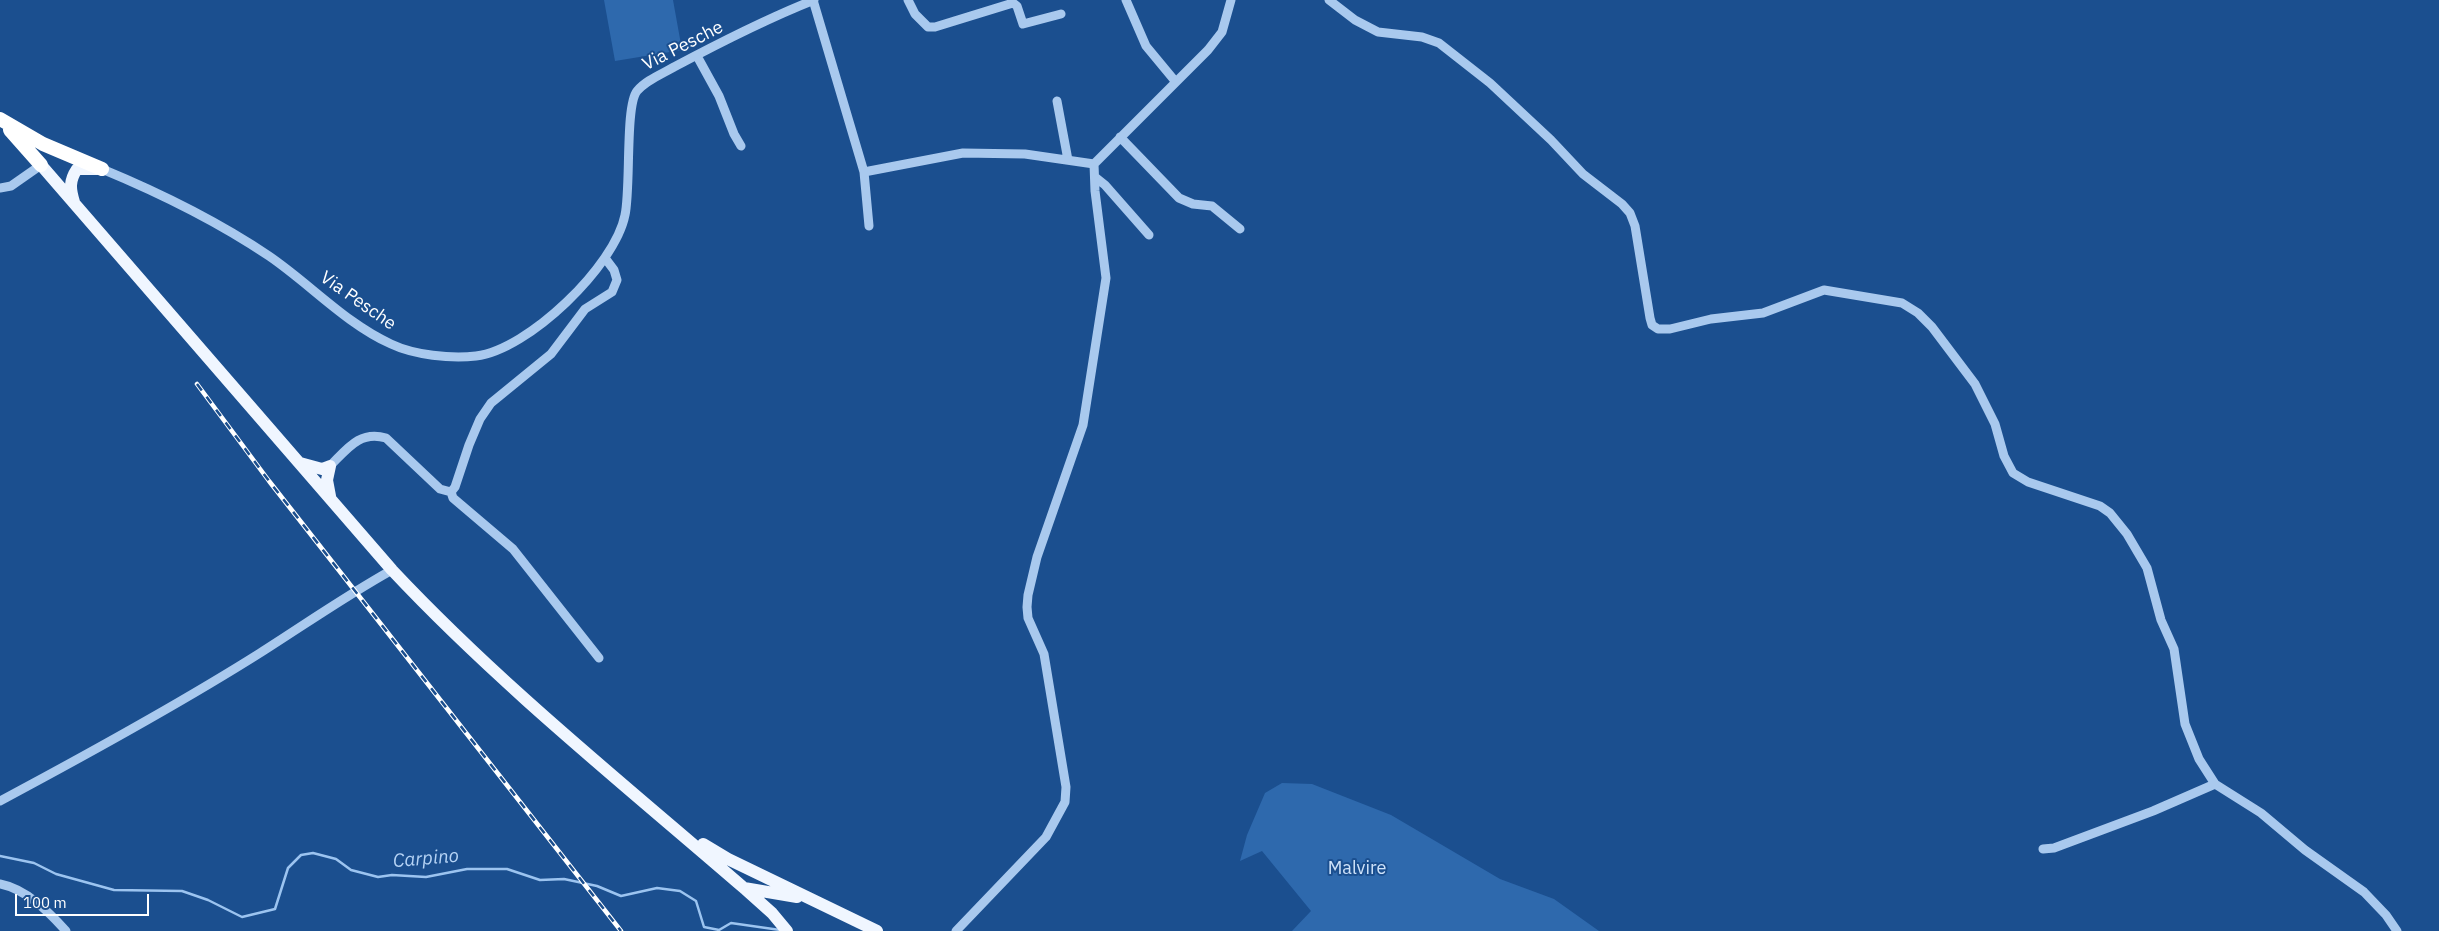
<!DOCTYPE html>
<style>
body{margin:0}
#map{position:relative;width:2439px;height:931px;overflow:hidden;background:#1b4f8f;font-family:"IBM Plex Sans",sans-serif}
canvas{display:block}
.scale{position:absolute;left:15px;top:894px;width:134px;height:22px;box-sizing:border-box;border:2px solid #fff;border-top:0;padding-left:6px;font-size:15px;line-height:18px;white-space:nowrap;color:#fff;-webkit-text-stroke:4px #1b4f8f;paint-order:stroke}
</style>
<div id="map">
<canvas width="2439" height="931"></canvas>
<div class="scale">100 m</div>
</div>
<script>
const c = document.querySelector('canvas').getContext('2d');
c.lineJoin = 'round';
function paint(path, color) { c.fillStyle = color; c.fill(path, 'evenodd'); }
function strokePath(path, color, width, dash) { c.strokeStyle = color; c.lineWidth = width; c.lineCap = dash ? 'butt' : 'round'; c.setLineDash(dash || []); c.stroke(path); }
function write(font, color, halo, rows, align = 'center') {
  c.font = font + ' "IBM Plex Sans",sans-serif'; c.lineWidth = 4; c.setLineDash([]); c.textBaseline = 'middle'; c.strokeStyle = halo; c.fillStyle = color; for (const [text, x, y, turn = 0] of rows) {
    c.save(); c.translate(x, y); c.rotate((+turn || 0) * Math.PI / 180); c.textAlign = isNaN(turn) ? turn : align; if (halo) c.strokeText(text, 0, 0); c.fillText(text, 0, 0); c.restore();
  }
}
const green = new Path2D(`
 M604,0H673L682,50L615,61Z
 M1282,783L1312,784L1391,815L1500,879L1554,899L1599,931H1292L1311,911L1262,851L1240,861L1247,835L1265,793Z`);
const stream = new Path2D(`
 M0,856L34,863L56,874L114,890L182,891L208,900L242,917L275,909L288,868L301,855L313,853L336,859L351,870L378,877L392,875L426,877L467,869H507L540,880L564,879L597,886L621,896L657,888L680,891L696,901L704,927L719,930L731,923L780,930`);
const minor = new Path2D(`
 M813,0L864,172L869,226
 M908,0L915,14L928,27H935L1013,3L1017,6L1023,24L1061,14
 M1126,0L1146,46L1175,81
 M1329,0L1355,20L1378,32L1422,37L1439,43L1490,83L1551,140L1583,174L1622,204L1630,213L1635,226L1650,318L1652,325L1658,329H1670L1711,319L1763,313L1824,290L1902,303L1918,313L1932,327L1975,384L1995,424L2004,456L2013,473L2028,482L2100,506L2110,513L2127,534L2147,568L2161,620L2174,649L2185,724L2199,759L2215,784L2261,813L2305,850L2364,892L2386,915L2397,931
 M697,56L719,96L734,134L741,146
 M1057,101L1068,160
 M1120,137L1179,198L1193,204L1212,206L1240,229
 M102,169C160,193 217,221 269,256C310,284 345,323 391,344C414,355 451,359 476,356C528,350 615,266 625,215C631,188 625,106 637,91C646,80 662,74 674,67C719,43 766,19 814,0
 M864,172L963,153L1025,154L1094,164
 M1095,177L1105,185L1149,235
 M0,188L11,186L41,165
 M330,466C347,449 360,430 386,438L440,489L451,492L455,487L469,445L480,419L491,403L551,354L585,309L612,292L617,280L614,270L605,258
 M451,492L453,498L513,549L599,658
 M0,801C88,754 176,706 260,653C304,625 347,595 392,570
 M2043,849L2054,848L2153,811L2215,784
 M0,884C26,889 49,912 66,931
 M956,931L1046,837L1065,802L1066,787L1044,654L1028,618L1027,607L1028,595L1037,557L1083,425L1106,278L1095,191L1094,164L1208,50L1222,32L1231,0`);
const major = new Path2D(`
 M41,165L392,570C500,685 625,785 744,888L772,913L787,931
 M74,202C70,189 69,181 77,169H97
 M300,463L322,469L330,466L327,480L330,496
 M703,844L728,859L877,931
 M744,888L797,897`);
const highway = new Path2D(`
 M0,119L43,144L102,169
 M10,130L41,165`);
const rail = new Path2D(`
 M197,384L269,481L621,931`);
const streetNames = [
 ["Via Pesche",683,46,-27],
 ["Via Pesche",358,301,35]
];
const parkNames = [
 ["Malvire",1357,869]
];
const waterNames = [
 ["Carpino",426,859,-5]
];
paint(green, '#2e69ad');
strokePath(stream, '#9cc4f0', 2.5);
strokePath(minor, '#a9c9ee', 9);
strokePath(major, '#f0f6ff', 12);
strokePath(highway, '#fff', 14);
strokePath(rail, '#fff', 4.5);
strokePath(rail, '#1b4f8f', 2.5, [8]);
write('18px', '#fff', '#1b4f8f', streetNames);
write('18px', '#cfe3fa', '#1b4f8f', parkNames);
write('italic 19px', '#b5d3f5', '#1b4f8f', waterNames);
</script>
